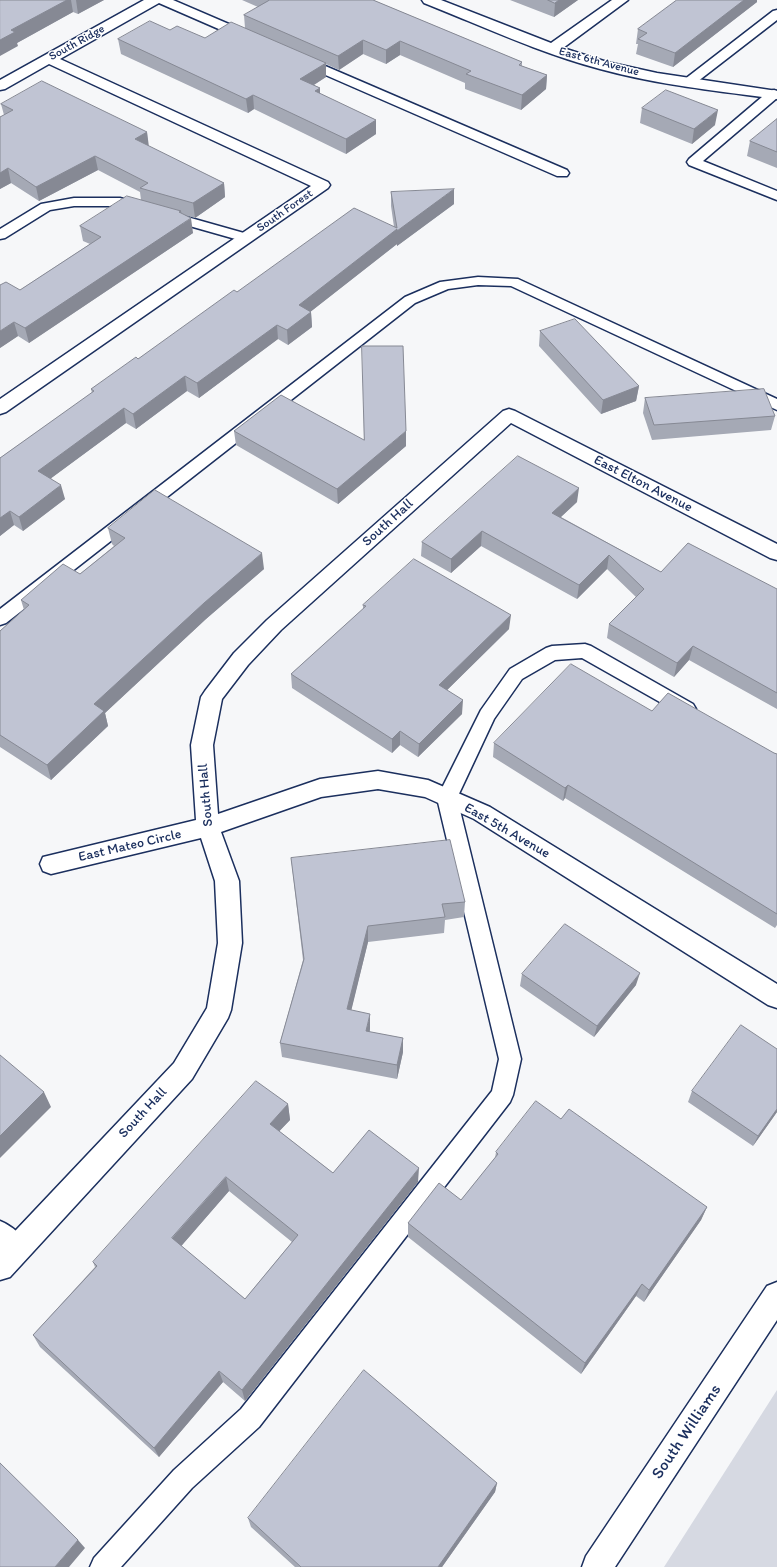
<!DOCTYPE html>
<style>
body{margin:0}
canvas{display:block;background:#f6f7f9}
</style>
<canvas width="777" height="1567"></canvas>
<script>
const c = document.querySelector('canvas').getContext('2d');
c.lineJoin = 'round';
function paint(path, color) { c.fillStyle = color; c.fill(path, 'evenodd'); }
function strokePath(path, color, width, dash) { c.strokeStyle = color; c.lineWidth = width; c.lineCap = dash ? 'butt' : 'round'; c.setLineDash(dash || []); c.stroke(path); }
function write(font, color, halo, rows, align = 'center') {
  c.font = font + ' Itim,sans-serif'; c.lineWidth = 3; c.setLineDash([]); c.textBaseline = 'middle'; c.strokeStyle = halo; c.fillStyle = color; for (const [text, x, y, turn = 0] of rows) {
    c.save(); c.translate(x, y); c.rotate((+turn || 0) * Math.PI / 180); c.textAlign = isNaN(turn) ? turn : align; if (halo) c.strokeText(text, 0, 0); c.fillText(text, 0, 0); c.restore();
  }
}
const green = new Path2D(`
 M777,1390V1567H664Z`);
const lane = new Path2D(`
 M157,0H173L252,34L254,37L252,40H244L159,3Z
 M777,10V20L693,85H685L683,82L685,79L773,11Z
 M302,56L567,170L569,173L567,176H557L298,63L296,60L298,57Z
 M774,90L777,91V98L703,161L777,191V200L689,165L687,162L689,159L769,91Z
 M74,198H120L251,235L253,238L251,241L246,242L119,206H74L50,210L5,238L0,239V229L41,204Z
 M478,277L518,279L777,399V410L511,286L478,285L448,289L415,303L6,623L0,625V609L405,297L440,282Z
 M585,644L591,646L693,704L696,709L693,714L687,716L681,714L582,658L555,660L522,679L494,719L457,798L521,1059L513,1095L510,1102L259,1427L192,1488L121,1567H90L94,1558L174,1470L241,1409L492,1091L499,1059L437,798L481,710L510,669L546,648L552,646Z
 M0,1221C12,1226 24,1236 30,1248L26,1256L18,1259L10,1256L0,1247Z`);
const street = new Path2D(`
 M144,0H161L159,3L60,59L328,182L330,185L328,188L6,412L0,414V399L311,186L49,64L5,89L0,90V80Z
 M422,0H441L551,43L612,0H628L563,48L607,62L657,73L777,91V99C718,91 658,85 600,69C540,53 482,26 424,3Z
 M509,409L515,411L777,544V560L770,558L511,423L281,630L248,665L222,699L213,745L218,814L320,779L378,771L428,780L490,807L777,984V1008L768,1005L474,819L425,797L378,789L321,797L221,832L239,881L242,943L231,1010L228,1018L192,1079L10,1277L0,1280V1247L174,1063L207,1008L218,943L215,881L201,838L51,874L43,871L40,864L43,857L196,820L191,745L201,697L205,691L234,653L267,620L503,411Z
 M777,1282V1320L615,1567H582L586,1556L767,1286Z`);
const wall = new Path2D(`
 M0,0H104L78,14L73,12L17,43L18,46Z
 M242,0H373L522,62V66L547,75L546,89L521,110L465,89V83L400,55L386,64L363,54L339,70L326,64V77L314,85L320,88V94L376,120V134L346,154L254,109L248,113L121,54L118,39L170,30L205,38L245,28L244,15L258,7Z
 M510,0H578L554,17Z
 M677,0H757V2L673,67L636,54L638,44H636L638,29Z
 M1,104L147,132L148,146L224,183L225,197L195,218L184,215L193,233L29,343L18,336L0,348L20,290L90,244L83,241L80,226L141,200L140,192L98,170L39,201L11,183L0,189V117L4,115Z
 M642,108L715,125L692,144L640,123Z
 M777,119V168L747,156L750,141Z
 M391,192L454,204L397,246V244L310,312H311L312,327L288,345L278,339L199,398L187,391L136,429L126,423L51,478L65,499L23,531L14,525L0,536V458L92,393L91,389L138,359L237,292L394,227L391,206Z
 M540,331L639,386L636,401L601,414L539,346Z
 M645,398L775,416L771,430L652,440L643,413Z
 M234,431L364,440L406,446L338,504L236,445Z
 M577,502L561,517L661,572L777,589V709L689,660L674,677L607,638L609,624L636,597L607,569L577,599L481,546L451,573L421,556L422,542Z
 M108,528L264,569L206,619L105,713L108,726L51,780L0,747V631L24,610L21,600L80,574L114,546L112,544Z
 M363,605L509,629L447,690L462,714L418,757L400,745L392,753L292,688L291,674L363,609Z
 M652,711L777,754V925L775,928L565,798L563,801L493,757L494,743Z
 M291,858L465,902L464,917L445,920L444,933L368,942L351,1010L370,1029V1032L403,1038V1052L397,1079L282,1057L280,1043L303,960Z
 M522,974L636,985L594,1037L520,986Z
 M777,1049V1112L753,1146L688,1102L692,1091Z
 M288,1104L290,1120L279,1131L333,1173L418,1182L245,1401L223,1382L159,1457L40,1347L33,1335L95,1267L93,1262ZM229,1191L292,1242L245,1299L181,1246Z
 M561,1119L707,1207L701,1220L644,1302L636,1296L581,1374L408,1237V1223L461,1200L495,1158L496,1152Z
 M497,1483L495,1492L442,1567H295L251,1527L248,1518Z`);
const shadedWall = new Path2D(`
 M67,0H71L73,12L17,43L18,46L0,56V40L11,30Z
 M76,0H104L78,14Z
 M559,0H578L554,17L555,3Z
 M744,0H757V2L673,67L675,53Z
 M363,40V54L339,70L338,56Z
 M400,41V55L386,64V50Z
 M326,63V77L301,93L300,79Z
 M547,75L546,89L521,110L522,95Z
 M320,88V103L315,91Z
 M253,95L254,109L248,113L246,99Z
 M718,110L715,125L692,144L694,129Z
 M376,120V134L346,154V139Z
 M147,132L149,147L135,139Z
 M95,156L98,170L39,201L36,187Z
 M8,168L11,183L0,189V173Z
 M224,183L225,197L195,218L193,203Z
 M454,189V204L397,246V231Z
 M181,211L183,224L191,218L193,233L29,343L25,328Z
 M397,229V244L300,320L299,305Z
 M311,312L312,327L288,345L287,330Z
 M14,322L18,336L0,348V331Z
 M277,325L278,339L199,398L197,383Z
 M185,376L187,391L136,429L133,414Z
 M639,386L636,401L601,414L603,400Z
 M124,408L126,423L42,485L38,471Z
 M406,431V446L338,504L337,489Z
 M61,485L65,499L23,531L19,517Z
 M579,488L577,502L550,527L552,513Z
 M10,511L14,525L0,536V518Z
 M482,531L481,546L451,573V559Z
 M262,553L264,569L206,619L105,713L108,726L51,780L47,765L94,704L204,603Z
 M609,555L607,569L577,599L579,585Z
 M511,615L509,629L438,699L439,685Z
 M693,646L689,660L674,677L677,663Z
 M463,700L462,714L418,757L419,744Z
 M400,731V745L392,753V739Z
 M568,785L565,798L563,801L565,788Z
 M368,926V942L348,1024L347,1009Z
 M640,973L636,985L594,1037L597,1026Z
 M370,1014V1029L366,1045V1031Z
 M403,1038V1052L397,1079V1065Z
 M44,1092L51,1107L0,1158V1136Z
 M288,1104L290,1120L272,1139L270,1124Z
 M777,1109V1112L753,1146L758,1136Z
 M419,1168L418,1182L245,1401L242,1390Z
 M226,1177L229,1191L177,1251L172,1238Z
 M707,1207L701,1220L644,1302L649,1290Z
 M642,1284L636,1296L581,1374L585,1363Z
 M219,1371L223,1382L159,1457L154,1448Z
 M497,1483L495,1492L442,1567H438Z
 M78,1540L85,1548L69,1567H55Z`);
const building = new Path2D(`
 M0,0H67L11,30L15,32L0,40Z
 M270,0H373L522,62L519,65L547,75L522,95L466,74L471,71L400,41L386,50L363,40L338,56L244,15Z
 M548,0H559L555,3Z
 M677,0H744L675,53L638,39L647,33L638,29Z
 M150,21L170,30L177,26L205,38L231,22L326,63L300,79L320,88L315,91L376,120L346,139L253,95L246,99L118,39Z
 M42,81L147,132L135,139L224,183L193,203L140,188L148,183L95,156L36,187L8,168L0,173V117L13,110L1,104Z
 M666,90L718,110L694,129L642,108Z
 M777,119V152L750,141Z
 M454,189L397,231V229L299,305L311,312L287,330L277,325L197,383L185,376L133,414L124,408L38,471L61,485L19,517L10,511L0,518V458L94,391L91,389L136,357L138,359L234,290L237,292L354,208L397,228L391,192Z
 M127,196L181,211L179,212L191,218L25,328L14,322L0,331V285L6,282L20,290L101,237L80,226Z
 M575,319L639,386L603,400L540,331Z
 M362,346H403L406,431L337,489L234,431L281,395L364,440Z
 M764,389L775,416L654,425L645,398Z
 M518,456L579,488L552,513L661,572L688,543L777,589V693L693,646L677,663L609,624L644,589L609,555L579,585L482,531L451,559L422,542Z
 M155,490L262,553L204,603L94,704L104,711L47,765L0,735V631L29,605L21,600L63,564L80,574L125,538L108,528Z
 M414,559L511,615L439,685L463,700L419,744L400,731L392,739L291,674L366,606L363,605Z
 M571,664L652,711L668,693L774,753L777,754V914L568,785L565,788L494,743Z
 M450,840L465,902L442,904L445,917L368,926L347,1009L370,1014L366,1031L403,1038L397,1065L280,1043L304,959L291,858Z
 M565,924L640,973L597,1026L522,974Z
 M741,1025L777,1049V1109L758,1136L692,1091Z
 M0,1055L44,1092L0,1136Z
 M256,1081L288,1104L270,1124L333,1173L369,1130L419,1168L242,1390L219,1371L154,1448L33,1335L97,1266L93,1262ZM226,1177L298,1235L245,1299L172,1238Z
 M536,1101L561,1119L569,1109L707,1207L649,1290L642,1284L585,1363L408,1223L439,1183L461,1200L498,1154L496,1152Z
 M364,1370L497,1483L438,1567H301L248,1518Z
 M0,1463L78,1540L55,1567H0Z`);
const farStreetnames = [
 ["South Ridge",77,43,-29],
 ["East 6th Avenue",599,62,15],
 ["South Forest",285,211,-35]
];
const streetNames = [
 ["East Elton Avenue",643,484,27],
 ["South Hall",388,523,-42],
 ["South Hall",206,795,-95],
 ["East 5th Avenue",507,831,30],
 ["East Mateo Circle",130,846,-13],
 ["South Hall",143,1113,-47]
];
const nearStreetnames = [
 ["South Williams",687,1432,-56]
];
paint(green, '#d6d9e2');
strokePath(lane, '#1b2f5e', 3);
strokePath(street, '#1b2f5e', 3);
paint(lane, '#fff');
paint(street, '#fff');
paint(wall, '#a5a9b5');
paint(shadedWall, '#868994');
paint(building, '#c0c4d3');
strokePath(building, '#868994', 1);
write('12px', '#1b2f5e', '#fff', farStreetnames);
write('14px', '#1b2f5e', '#fff', streetNames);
write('17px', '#1b2f5e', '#fff', nearStreetnames);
</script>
